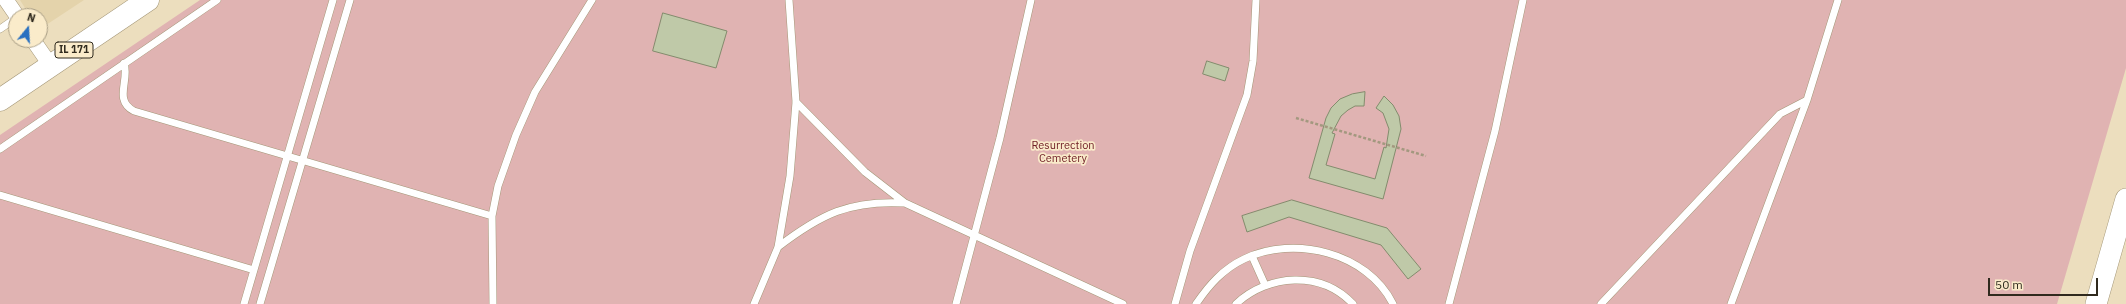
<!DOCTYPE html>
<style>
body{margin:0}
#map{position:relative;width:2126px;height:304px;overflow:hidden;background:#ecdebe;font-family:"IBM Plex Sans",sans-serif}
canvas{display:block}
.north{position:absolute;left:8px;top:8px;width:40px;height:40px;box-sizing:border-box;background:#faebca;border:1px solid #a99e85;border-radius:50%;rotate:18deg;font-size:11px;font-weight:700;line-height:16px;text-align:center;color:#302a1e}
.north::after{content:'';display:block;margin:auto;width:14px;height:18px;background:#2970c0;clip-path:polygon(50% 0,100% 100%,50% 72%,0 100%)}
.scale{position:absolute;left:1988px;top:278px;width:110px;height:18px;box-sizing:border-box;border:2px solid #302a1e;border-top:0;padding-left:5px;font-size:12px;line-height:14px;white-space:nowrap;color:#302a1e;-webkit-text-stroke:3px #faebca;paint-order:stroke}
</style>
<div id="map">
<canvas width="2126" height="304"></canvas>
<div class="north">N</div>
<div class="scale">50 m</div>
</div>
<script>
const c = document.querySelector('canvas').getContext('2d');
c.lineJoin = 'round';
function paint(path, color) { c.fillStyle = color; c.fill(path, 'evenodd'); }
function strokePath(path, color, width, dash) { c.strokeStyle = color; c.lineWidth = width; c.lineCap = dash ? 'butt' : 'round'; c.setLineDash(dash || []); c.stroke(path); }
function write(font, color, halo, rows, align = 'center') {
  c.font = font + ' "IBM Plex Sans",sans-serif'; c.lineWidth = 3.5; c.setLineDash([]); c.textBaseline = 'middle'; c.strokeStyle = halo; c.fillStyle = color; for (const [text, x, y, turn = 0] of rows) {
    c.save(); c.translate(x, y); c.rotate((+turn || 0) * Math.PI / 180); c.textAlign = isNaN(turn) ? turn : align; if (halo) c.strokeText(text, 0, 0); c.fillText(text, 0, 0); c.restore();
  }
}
const built = new Path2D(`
 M20,0H84L40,29V16H30Z`);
const green = new Path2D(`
 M200,0H2126V68L2057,304H0V135Z`);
const building = new Path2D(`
 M663,13L727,31L716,68L653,51Z
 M1207,61L1229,68L1225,81L1203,74Z
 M1365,92L1364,106H1355L1348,110L1341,116L1332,133L1335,134L1326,165L1375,179L1384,147L1386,148L1389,129L1383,113L1376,108L1384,96L1393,105L1399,116L1401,129L1383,199L1309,178L1326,118L1331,108L1340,99L1352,94Z
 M1292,200L1387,228L1421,269L1408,279L1381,245L1289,217L1247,232L1242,216Z`);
const path = new Path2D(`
 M1296,118L1426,156`);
const lane = new Path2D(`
 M0,29L16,18
 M124,63C130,80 113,100 134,111L492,216
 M796,102L865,172L905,203L1123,304
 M0,149L217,0
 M0,195L254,270
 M778,247C821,214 850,200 904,203
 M1252,256L1265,285
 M244,304L333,0
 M260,304L350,0
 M493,304L492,216L498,186L516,135L535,92L592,0
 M754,304L778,247L790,176L796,102L789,0
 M956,304L1000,138L1031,0
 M1175,304L1190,251L1247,95L1253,61L1256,0
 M1196,304C1209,285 1223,269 1244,259C1294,235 1367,252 1393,304
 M1236,304C1268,274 1321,270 1353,304
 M1449,304L1495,131L1523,0
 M1601,304L1780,114L1807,100
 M1731,304L1807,100L1838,0`);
const street = new Path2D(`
 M6,0L17,16
 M33,40L51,66`);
const secondary = new Path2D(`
 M2096,304L2126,199`);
const primary = new Path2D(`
 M0,100L148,0`);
const shields = [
 [74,50,38]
];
const shieldNames = [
 ["IL 171",74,50]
];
const parkNames = [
 ["Resurrection",1063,146],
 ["Cemetery",1063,159]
];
paint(built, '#e4d3ab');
paint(green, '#e0b3b2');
paint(building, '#bfc9a8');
strokePath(building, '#838c6d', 1);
strokePath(lane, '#a49778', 8);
strokePath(street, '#a49778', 16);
strokePath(secondary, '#a49778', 22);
strokePath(primary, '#a49778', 23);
strokePath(path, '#a3987f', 2.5, [3, 2]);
strokePath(lane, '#fff', 7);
strokePath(street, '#fff', 15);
strokePath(secondary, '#fff', 21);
strokePath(primary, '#fff', 22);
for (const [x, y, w] of shields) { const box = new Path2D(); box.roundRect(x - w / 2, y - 8, w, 16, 3); c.fillStyle = '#faebca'; c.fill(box); strokePath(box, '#302a1e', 1); }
write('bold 10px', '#302a1e', null, shieldNames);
write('11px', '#712128', '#faebca', parkNames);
</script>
